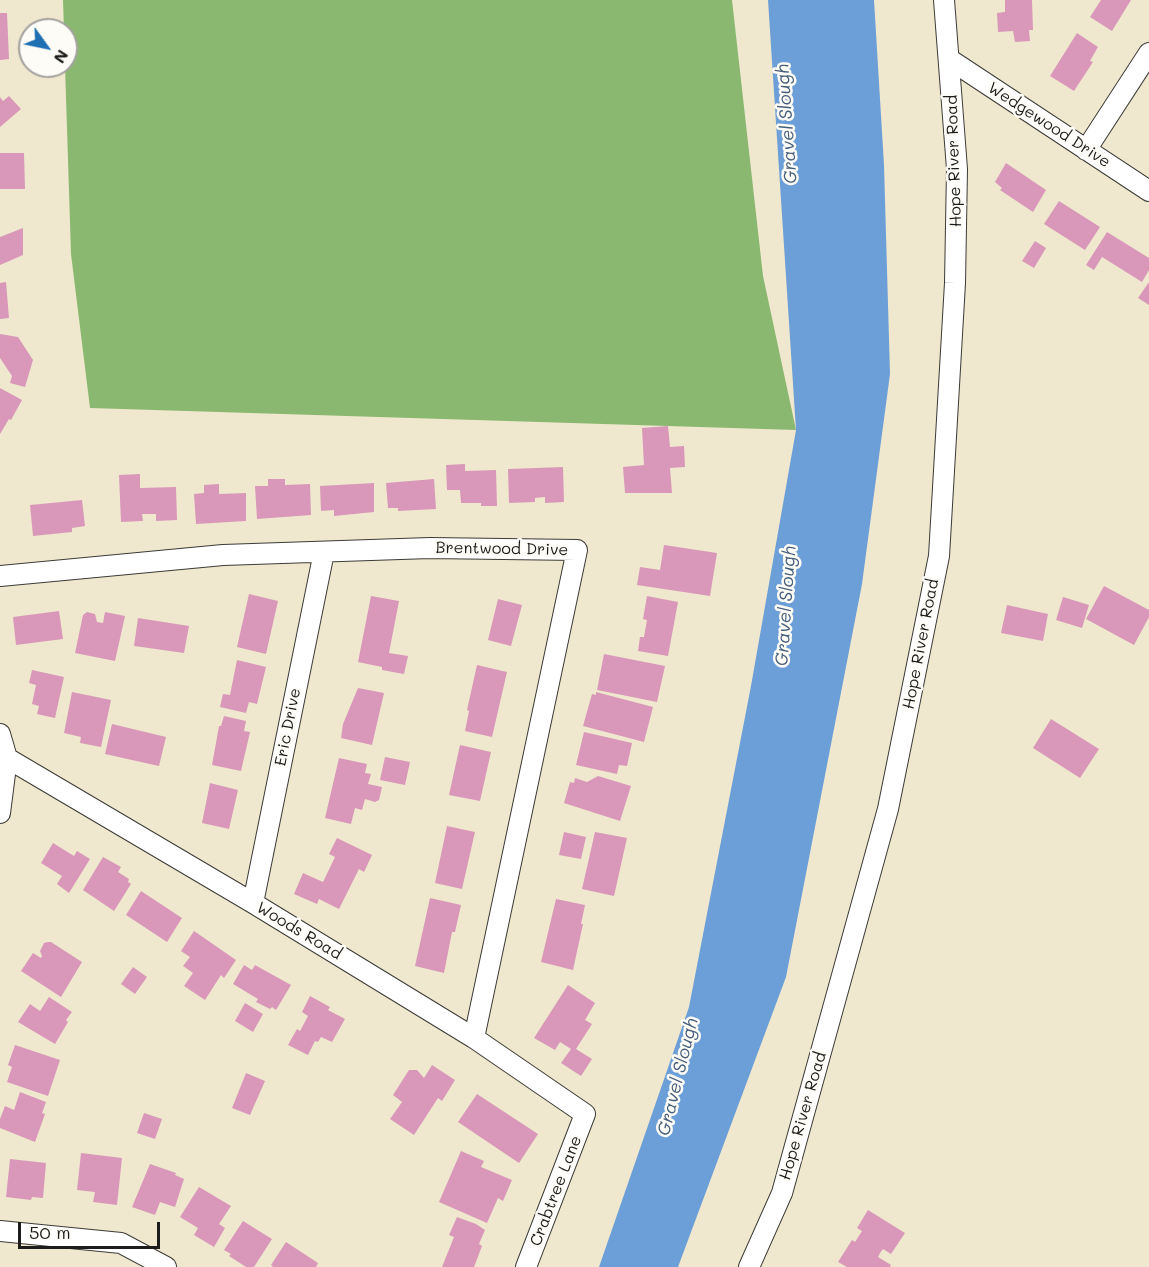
<!DOCTYPE html>
<style>
body{margin:0}
#map{position:relative;width:1149px;height:1267px;overflow:hidden;background:#efe8ce;font-family:Mali,sans-serif}
canvas{display:block}
.north{position:absolute;left:18px;top:18px;width:60px;height:60px;box-sizing:border-box;background:#fdfcf7;border:2px solid #a3a29f;border-radius:50%;rotate:123deg;font-size:16px;font-weight:700;line-height:24px;text-align:center;color:#1c1c1c}
.north::after{content:'';display:block;margin:auto;width:21px;height:27px;background:#1f6fb2;clip-path:polygon(50% 0,100% 100%,50% 72%,0 100%)}
.scale{position:absolute;left:18px;top:1222px;width:142px;height:27px;box-sizing:border-box;border:3px solid #1c1c1c;border-top:0;padding-left:8px;font-size:18px;line-height:21px;white-space:nowrap;color:#1c1c1c;-webkit-text-stroke:4px #fdfcf7;paint-order:stroke}
</style>
<div id="map">
<canvas width="1149" height="1267"></canvas>
<div class="north">N</div>
<div class="scale">50 m</div>
</div>
<script>
const c = document.querySelector('canvas').getContext('2d');
c.lineJoin = 'round';
function paint(path, color) { c.fillStyle = color; c.fill(path, 'evenodd'); }
function strokePath(path, color, width, dash) { c.strokeStyle = color; c.lineWidth = width; c.lineCap = dash ? 'butt' : 'round'; c.setLineDash(dash || []); c.stroke(path); }
function write(font, color, halo, rows, align = 'center') {
  c.font = font + ' Mali,sans-serif'; c.lineWidth = 5; c.setLineDash([]); c.textBaseline = 'middle'; c.strokeStyle = halo; c.fillStyle = color; for (const [text, x, y, turn = 0] of rows) {
    c.save(); c.translate(x, y); c.rotate((+turn || 0) * Math.PI / 180); c.textAlign = isNaN(turn) ? turn : align; if (halo) c.strokeText(text, 0, 0); c.fillText(text, 0, 0); c.restore();
  }
}
const forest = new Path2D(`
 M63,0H732L763,276L796,430L90,408L71,254L65,66L66,30H64Z`);
const water = new Path2D(`
 M768,0H874L884,165L890,374L862,584L786,977L678,1267H599L689,1007L751,686L796,430Z`);
const building = new Path2D(`
 M1005,0H1032L1033,30H1029L1030,41L1015,42L1013,31L998,32L997,13L1005,12Z
 M1101,0H1131L1112,31L1090,17Z
 M0,13H7L9,59L0,60Z
 M1077,33L1098,47L1090,61L1093,62L1074,91L1050,76Z
 M9,96L21,109L0,127V97L3,101Z
 M0,153H24L25,189H0Z
 M1006,163L1046,190L1033,212L1000,190L1002,188L995,182Z
 M1059,201L1100,227L1085,250L1044,224Z
 M23,228V255L0,265V237Z
 M1107,232L1149,258V270L1142,282L1102,257L1094,270L1086,265Z
 M1035,241L1046,248L1034,268L1022,261Z
 M6,282L9,318L0,319V283Z
 M1149,282V305L1138,298Z
 M0,334L18,337L33,360L25,387L10,383L12,376L0,358Z
 M0,388L22,400L11,420L9,419L0,434Z
 M668,426L670,447L684,446L685,467L670,468L672,493H625L623,467L644,465L642,428Z
 M465,464V471L496,470L497,506H481V503H461L460,490H447L446,465Z
 M563,467L564,502L545,503V497L535,498V502L509,503L508,469Z
 M140,474V488L176,487L177,520L156,521V514H142L143,521L121,522L119,475Z
 M268,479H285V485L310,484L311,515L257,519L255,486H268Z
 M434,479L436,509L398,511V508H388L386,483Z
 M374,483V512L334,516V510L321,511L320,486Z
 M219,484V494L246,493V521L196,524L194,494L204,493V485Z
 M82,500L85,526L72,528V532L33,536L30,505Z
 M664,545L717,553L710,596L637,585L640,567L660,570Z
 M1104,586L1149,610V617L1134,645L1086,619Z
 M249,594L278,601L266,654L237,647Z
 M371,596L399,601L389,653L408,656L404,674L382,670V667L358,662Z
 M647,596L678,602L668,656L638,651L640,637H644L647,620L643,619Z
 M1063,597L1089,605L1082,628L1056,620Z
 M498,599L522,605L511,646L488,640Z
 M1007,605L1048,614L1043,641L1001,633Z
 M59,611L63,639L16,645L13,617Z
 M87,612L95,614L97,622L103,623L105,612L125,616L115,661L75,653L83,615Z
 M138,618L189,626L184,653L134,646Z
 M604,654L665,666L657,702L597,690Z
 M237,660L266,667L257,704L249,702L246,713L220,707L223,694L230,695Z
 M477,665L507,672L492,737L465,731L469,711L467,710Z
 M32,670L64,677L55,718L37,714L39,706L32,704L36,685L29,683Z
 M358,688L384,693L372,745L341,738L343,724Z
 M72,692L111,700L101,747L80,743L81,737L64,733Z
 M596,692L653,707L644,742L583,726L592,694L596,695Z
 M224,716L246,721L244,731L250,732L241,771L212,765L219,726H221Z
 M1051,719L1099,749L1080,778L1033,748Z
 M112,724L166,737L159,766L105,754Z
 M584,732L632,743L627,766L619,765L617,774L576,765Z
 M460,745L491,752L480,801L449,795Z
 M385,757L410,762L405,785L380,780Z
 M339,758L367,764L365,773L371,774L368,784L382,787L379,800L375,802L365,799L362,810L355,808L351,824L325,818Z
 M598,776L631,786L620,821L564,803L570,782L574,783L575,778L587,782Z
 M210,783L238,790L229,829L202,823Z
 M447,826L475,832L462,889L435,883Z
 M564,832L586,837L581,859L559,855Z
 M595,832L627,838L614,896L582,889Z
 M337,838L372,855L364,872L359,869L339,909L319,899L317,904L294,894L303,873L323,882L335,857L329,854Z
 M53,843L74,856L77,851L90,859L69,893L57,884L62,876L41,863Z
 M103,857L121,867L118,872L129,879L128,882L131,884L114,911L83,890Z
 M141,891L182,918L167,942L126,915Z
 M430,898L461,905L455,932H452L444,973L415,966Z
 M556,899L585,905L581,924H583L573,970L541,962Z
 M194,931L236,960L224,978L221,975L205,1000L184,986L193,973L183,966L190,957L181,951Z
 M48,942H51L82,962L61,997L21,971L33,953L41,958L42,956L40,951L44,943Z
 M244,965L252,970L255,965L291,985L276,1010L272,1007L270,1009L256,1002L258,999L233,984Z
 M133,967L147,977L135,994L121,984Z
 M568,985L595,1003L585,1020L592,1024L576,1049L592,1059L581,1076L561,1063L571,1049L560,1042L555,1050L534,1038Z
 M310,996L330,1007L328,1010L345,1019L332,1042L321,1037L318,1042L315,1041L308,1055L288,1045L297,1029L300,1031L308,1016L302,1012Z
 M49,997L72,1012L66,1020L68,1022L55,1044L18,1022L30,1004L40,1011Z
 M245,1003L263,1014L253,1032L235,1021Z
 M15,1045L60,1060L48,1096L7,1082L12,1067L8,1065Z
 M432,1065L455,1080L442,1101L438,1098L414,1135L390,1119L402,1102L393,1095L409,1070H417L424,1078Z
 M246,1073L265,1081L250,1115L232,1108Z
 M20,1092L46,1102L42,1113L45,1114L35,1142L0,1128V1119L5,1106L14,1110Z
 M477,1094L538,1134L519,1163L458,1122Z
 M144,1113L162,1119L155,1139L137,1133Z
 M461,1151L484,1161L481,1167L512,1180L503,1201L498,1198L487,1223L439,1202Z
 M81,1153L122,1158L117,1205L93,1202L95,1192L77,1190Z
 M10,1159L46,1163L43,1198L32,1197L31,1200L6,1197Z
 M150,1164L176,1173L175,1175L184,1179L175,1207L160,1202L155,1215L132,1207Z
 M199,1187L231,1206L219,1224L225,1228L214,1247L194,1235L198,1228L180,1217Z
 M868,1210L905,1233L891,1254L883,1249L880,1253L878,1257L891,1265L890,1267H847L838,1262L852,1240L855,1242L862,1231L857,1228Z
 M457,1217L476,1224L485,1230L479,1244L482,1246L474,1267H442L454,1237L449,1235Z
 M243,1221L272,1239L254,1267H246L229,1256L231,1254L224,1250Z
 M286,1242L318,1263L316,1267H273L271,1265Z`);
const minor = new Path2D(`
 M949,59L1149,191
 M1086,150L1149,53
 M0,576L223,555L430,548L577,550L474,1038
 M0,734L7,758L0,813
 M7,758L253,903L474,1038L585,1114L526,1267
 M253,903L324,552
 M0,1231L121,1243L166,1267
 M749,1267L782,1193L888,809L939,556L955,283L957,169L944,0`);
const streetNames = [
 ["Wedgewood Drive",1049,125,33],
 ["Hope River Road",954,161,-92],
 ["Brentwood Drive",502,549,1],
 ["Hope River Road",921,644,-79],
 ["Eric Drive",288,727,-79],
 ["Woods Road",299,931,31],
 ["Hope River Road",803,1116,-74],
 ["Crabtree Lane",556,1191,-69]
];
const waterNames = [
 ["Gravel Slough",787,124,-94],
 ["Gravel Slough",786,606,-86],
 ["Gravel Slough",678,1077,-76]
];
paint(forest, '#8ab870');
paint(water, '#6c9ed7');
paint(building, '#d998b9');
strokePath(minor, '#3c3b37', 22);
strokePath(minor, '#fff', 20);
write('16px', '#1c1c1c', '#fdfcf7', streetNames);
write('italic 18px', '#445d7a', '#fdfcf7', waterNames);
</script>
